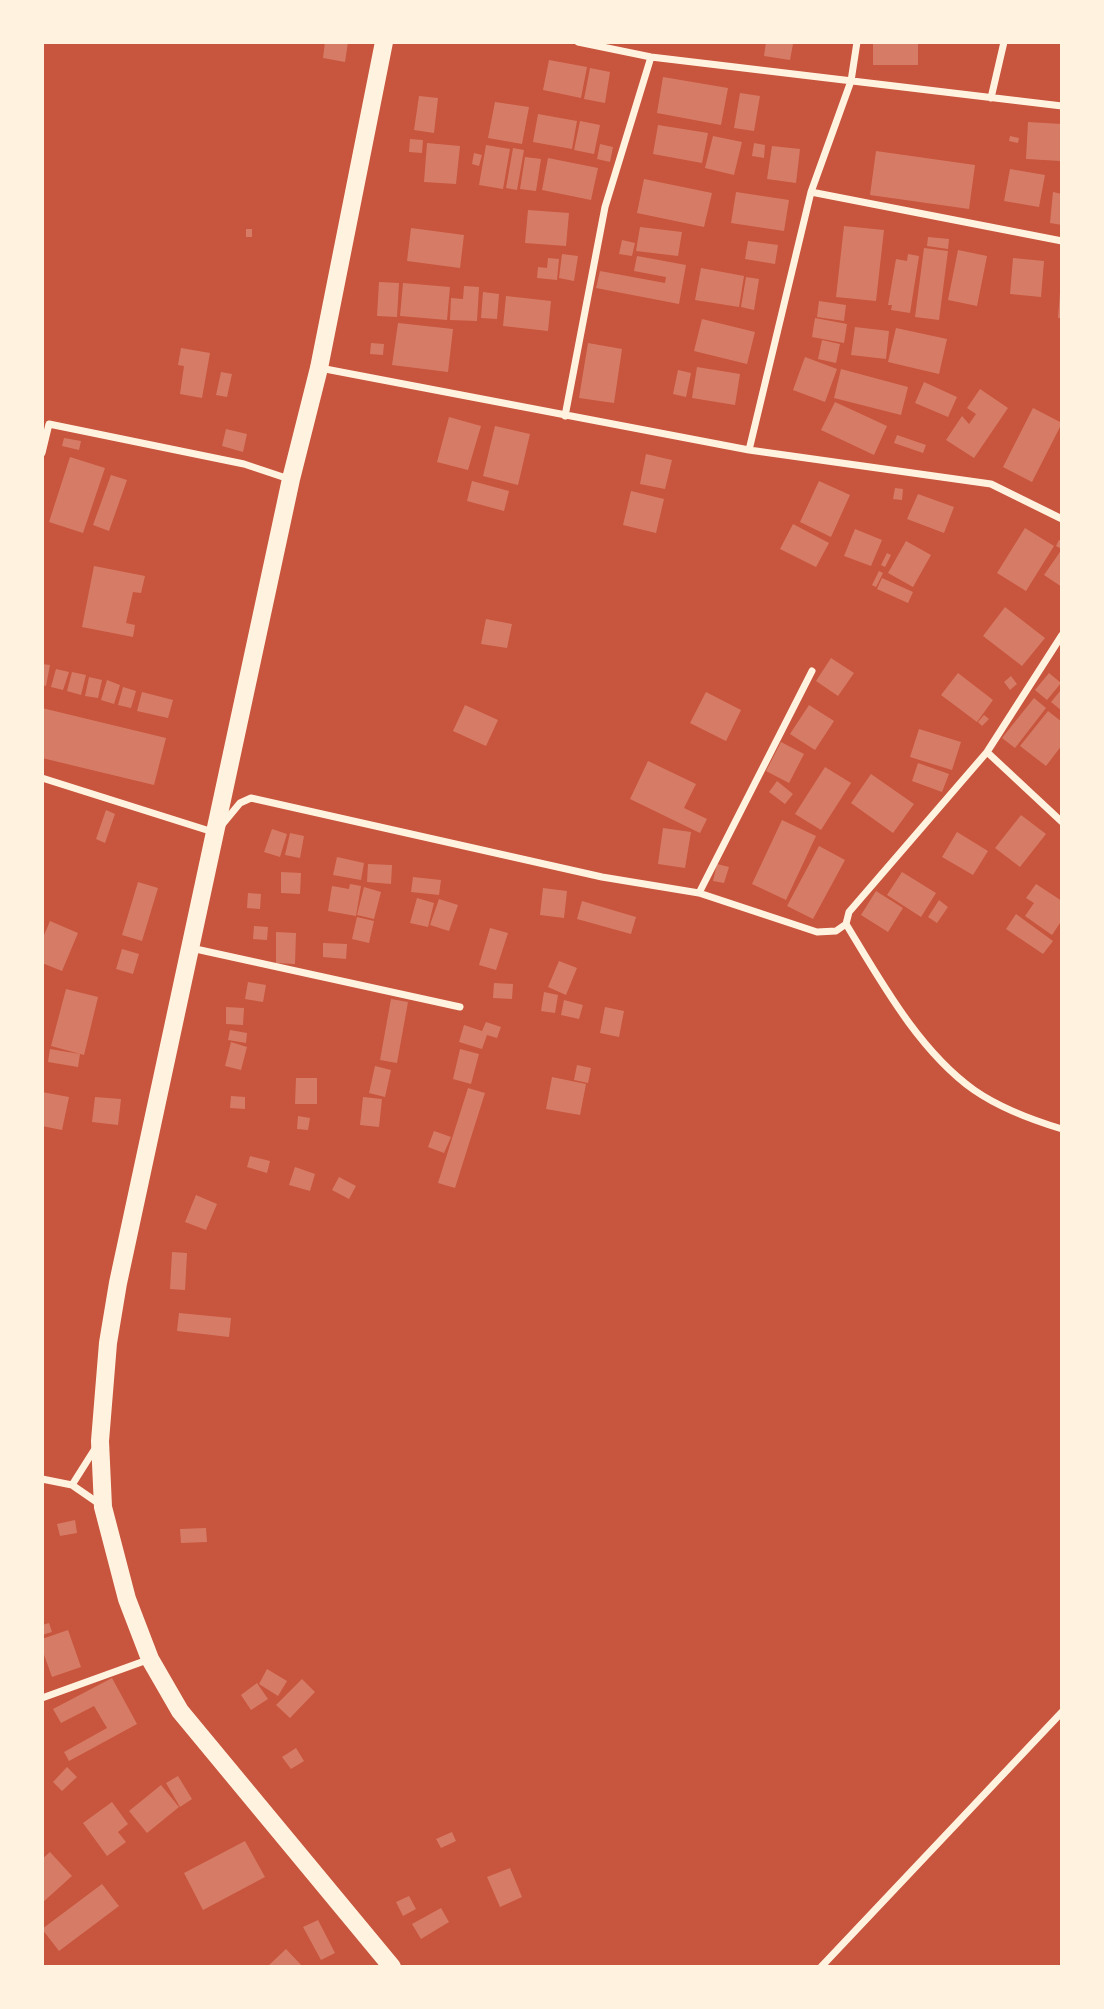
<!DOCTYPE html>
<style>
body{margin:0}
#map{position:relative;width:1104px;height:2009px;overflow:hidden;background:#c8553d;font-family:Overpass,sans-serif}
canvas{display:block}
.frame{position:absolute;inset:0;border:44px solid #fff3e0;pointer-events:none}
</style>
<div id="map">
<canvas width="1104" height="2009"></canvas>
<div class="frame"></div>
</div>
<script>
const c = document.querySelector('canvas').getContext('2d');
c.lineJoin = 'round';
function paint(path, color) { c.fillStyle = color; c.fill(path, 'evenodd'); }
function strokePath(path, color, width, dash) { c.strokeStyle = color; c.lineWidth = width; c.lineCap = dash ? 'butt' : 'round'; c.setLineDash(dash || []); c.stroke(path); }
const building = new Path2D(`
 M325,42H348L345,62L323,58Z
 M766,42L793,44L790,60L764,56Z
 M873,44H918V65H873Z
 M549,60L587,67L581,98L543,90Z
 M590,68L610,72L605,103L584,99Z
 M663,77L728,88L721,125L657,113Z
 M740,93L760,96L754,131L734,128Z
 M419,96L438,98L434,133L414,130Z
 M495,102L529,107L522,144L488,138Z
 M538,114L577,121L572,149L533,142Z
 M580,121L600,125L594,154L574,150Z
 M1028,122L1062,124L1061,161L1026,159Z
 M658,125L708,133L702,163L653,154Z
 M713,136L742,142L734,175L705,168Z
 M1010,136L1019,138L1018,143L1009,141Z
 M410,139L423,140L422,153L409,152Z
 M427,143L460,146L456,184L424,182Z
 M754,143L765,145L764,158L752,156Z
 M600,144L613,147L610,162L597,159Z
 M486,145L510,149L503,189L479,185Z
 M772,146L800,149L796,183L767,179Z
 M513,148L524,150L517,190L506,188Z
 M876,151L975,165L969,209L870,195Z
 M474,153L482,155L479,166L472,164Z
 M525,157L541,159L536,191L520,189Z
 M548,158L598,168L591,200L542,190Z
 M1010,169L1045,175L1039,207L1004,201Z
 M644,179L712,193L704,227L637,213Z
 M736,192L789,200L784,231L731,223Z
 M1053,192L1062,194V225L1050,223Z
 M528,210L569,213L566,246L525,243Z
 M844,226L884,230L876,301L836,297Z
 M640,227L682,232L678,256L636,251Z
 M411,228L464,235L460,268L407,261Z
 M246,229H252V237H246Z
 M928,237L949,239L948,249L927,246Z
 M622,240L635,243L632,256L619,254Z
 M748,241L778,245L775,264L745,259Z
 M924,248L948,251L939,320L915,317Z
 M958,250L987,256L977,306L948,300Z
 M562,254L578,256L574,281L559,278Z
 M908,254L919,256L910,313L891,310L892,305H888L896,259L907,261Z
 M637,256L686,265L679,304L596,288L600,271L665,283L666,277L634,271Z
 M548,258L559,259L557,280L537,278L538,267L547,268Z
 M1013,258L1044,261L1041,297L1010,294Z
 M701,268L744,276L739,307L695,300Z
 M746,277L759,279L754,310L741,307Z
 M379,282L399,283L397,317L377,316Z
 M403,283L450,287L447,320L400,316Z
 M464,286L479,287L477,321L450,320L451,298L463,299Z
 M483,292L499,294L497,319L481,318Z
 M1060,292L1062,293V318H1058Z
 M506,296L551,301L548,331L503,326Z
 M819,301L846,305L844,321L817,317Z
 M815,318L847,324L844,343L812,337Z
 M702,319L755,332L747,364L694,351Z
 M398,323L453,329L448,372L392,365Z
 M855,327L889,331L886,359L851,355Z
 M896,328L947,339L939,374L888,362Z
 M822,340L840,344L836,363L818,359Z
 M371,343L384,344L383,355L370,354Z
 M588,343L622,349L614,403L579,398Z
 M181,348L210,353L202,398L180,394L184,366L178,365Z
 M805,357L837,369L825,402L793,390Z
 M697,367L740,374L735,405L692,398Z
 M841,369L908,387L901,415L834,398Z
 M678,370L691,373L686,397L673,394Z
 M221,372L232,374L227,397L216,395Z
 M924,382L957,397L948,417L915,403Z
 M980,389L1008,408L974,458L946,440L962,416L969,424L976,414L967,408Z
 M835,402L887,426L874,455L821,430Z
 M1033,408L1062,423L1032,482L1003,467Z
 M449,417L481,426L468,470L437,462Z
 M495,426L530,434L518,485L483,476Z
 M226,429L247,434L243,452L222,446Z
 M897,435L926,445L923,453L894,443Z
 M64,438L81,441L79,450L62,446Z
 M646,454L672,460L665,489L640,484Z
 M70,457L105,468L83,533L49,522Z
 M111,475L127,480L109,531L93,525Z
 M472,481L509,491L504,511L467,501Z
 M819,481L850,495L831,537L800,522Z
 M895,488L903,489L902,500L893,499Z
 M631,491L664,499L656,533L623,525Z
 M918,494L954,507L944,533L907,519Z
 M793,524L829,543L816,567L780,549Z
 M1025,528L1054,546L1026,591L997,573Z
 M855,529L882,540L871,566L844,556Z
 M1059,540L1062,542V587L1044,575L1062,549L1056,546Z
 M906,541L931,555L913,587L888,573Z
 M887,553L891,555L885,567L881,565Z
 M94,566L145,576L141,593L133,592L126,623L135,625L133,637L82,627Z
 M879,571L883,573L876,587L872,585Z
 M882,578L913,592L908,603L877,589Z
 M1005,607L1045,638L1022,666L983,636Z
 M486,619L512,624L507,648L481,644Z
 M831,658L854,673L838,696L816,681Z
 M42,664L50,665L46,686L42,685Z
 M56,669L69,672L63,690L51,687Z
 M72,672L86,675L81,695L67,691Z
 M958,673L993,700L977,722L941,695Z
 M1049,673L1061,683L1047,700L1035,690Z
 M1011,676L1017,684L1010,690L1004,682Z
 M89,677L102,680L98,698L85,696Z
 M107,680L120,685L114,704L101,700Z
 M123,687L136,691L131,708L118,705Z
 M1061,690L1062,691V711L1051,702Z
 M142,692L173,700L168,718L137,711Z
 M706,692L741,710L726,741L690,723Z
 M1034,698L1046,708L1015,748L1002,738Z
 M465,705L498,720L486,746L453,731Z
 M809,705L834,721L815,750L790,734Z
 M42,708L166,738L154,785L42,758Z
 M1048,711L1062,722V745L1046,766L1020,746Z
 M984,715L989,719L982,726L978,722Z
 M919,729L961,742L952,770L910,757Z
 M781,742L804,754L789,783L766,771Z
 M648,761L696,784L684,808L707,819L700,833L630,799Z
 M918,763L949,774L942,792L912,781Z
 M825,767L851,783L821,830L795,814Z
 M871,774L914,804L893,833L851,803Z
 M777,781L793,794L785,804L769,792Z
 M106,810L115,814L105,843L96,839Z
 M1021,815L1046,834L1020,867L995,848Z
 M782,820L816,836L786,900L752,884Z
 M663,828L691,832L685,868L658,864Z
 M272,829L287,834L280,857L264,852Z
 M957,832L988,851L973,875L942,857Z
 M290,833L304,836L300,858L285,855Z
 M819,846L845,860L813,919L787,906Z
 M337,857L364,863L361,880L333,875Z
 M368,864L392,865L391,884L367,882Z
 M717,864L729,867L724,883L713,881Z
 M281,872L301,873L300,894L281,893Z
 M902,872L936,893L921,917L887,895Z
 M413,877L441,880L439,895L411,892Z
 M138,882L158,888L142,941L122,935Z
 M350,884L361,886L356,916L328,911L332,886L349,889Z
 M1036,884L1062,901V920L1052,935L1025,916L1034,903L1026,898Z
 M364,887L381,892L374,919L357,915Z
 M543,888L567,891L564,918L540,915Z
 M876,891L903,908L888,932L861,915Z
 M248,893L261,894L260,909L247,908Z
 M417,898L434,903L428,927L410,923Z
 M439,899L458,905L449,931L430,925Z
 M939,900L948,907L937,923L928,917Z
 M582,901L636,917L631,934L577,919Z
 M1016,914L1053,941L1043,954L1006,929Z
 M357,917L374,921L369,943L352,939Z
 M50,921L78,933L62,971L42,963V940Z
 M254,926L268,927L267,940L253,939Z
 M490,928L508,933L496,970L479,965Z
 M276,932L296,933L295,964L276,963Z
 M323,943L347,944L346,959L323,957Z
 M122,949L139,954L133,974L116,969Z
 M559,961L577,968L566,995L548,987Z
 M248,982L266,985L263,1002L245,999Z
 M494,983L513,984L512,999L493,998Z
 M66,989L98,997L84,1055L51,1046Z
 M544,992L558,995L555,1013L541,1011Z
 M391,999L408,1002L397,1063L380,1060Z
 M564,1000L583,1005L579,1019L561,1015Z
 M226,1007L244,1008L243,1025L226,1024Z
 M605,1007L624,1011L619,1037L600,1033Z
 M486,1022L501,1027L497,1038L487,1035L482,1049L459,1042L464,1025L482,1031Z
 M230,1030L247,1033L246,1043L228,1040Z
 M231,1042L247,1047L241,1070L225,1066Z
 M50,1049L80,1054L78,1067L48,1062Z
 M460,1049L479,1054L471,1084L453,1079Z
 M577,1065L591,1068L588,1083L574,1080Z
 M375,1066L391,1070L385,1097L369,1093Z
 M552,1077L586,1084L580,1115L546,1109Z
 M296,1078H317V1104H295Z
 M468,1088L485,1093L455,1188L438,1183Z
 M42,1092L69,1097L62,1130L42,1126Z
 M231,1096L245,1097V1109L230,1108Z
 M95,1097L121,1099L118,1125L92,1122Z
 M363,1097L382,1099L379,1127L360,1125Z
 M298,1116L310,1118L308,1130L297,1129Z
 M434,1131L451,1137L444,1153L428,1147Z
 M250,1156L270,1161L267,1173L247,1167Z
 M295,1167L315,1174L310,1191L289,1185Z
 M339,1177L356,1186L349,1199L332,1190Z
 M196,1195L217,1204L206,1230L185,1222Z
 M172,1252L187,1253L185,1290L170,1289Z
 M179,1313L231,1318L229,1337L177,1331Z
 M75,1520L77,1533L60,1536L57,1524Z
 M206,1528L207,1542L181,1543L180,1529Z
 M49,1623L52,1632L42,1635V1625Z
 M68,1630L81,1667L52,1677L42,1649V1639Z
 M267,1669L287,1681L278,1696L259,1684Z
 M112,1678L137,1724L69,1761L64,1752L107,1728L94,1706L61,1723L53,1709Z
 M302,1679L315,1692L290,1718L276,1705Z
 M257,1683L268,1699L251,1710L241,1695Z
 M296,1748L304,1761L291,1769L282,1757Z
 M67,1767L77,1777L62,1791L53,1782Z
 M178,1776L192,1799L180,1807L166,1783Z
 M161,1785L179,1807L147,1833L129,1811Z
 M112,1802L128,1824L118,1832L126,1842L107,1856L83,1823Z
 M452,1832L456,1841L441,1848L436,1839Z
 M245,1841L265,1877L203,1910L184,1873Z
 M50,1852L72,1876L42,1903V1859Z
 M510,1868L522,1897L500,1907L487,1877Z
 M102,1884L119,1906L59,1951L42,1929Z
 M409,1896L416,1909L403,1916L396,1902Z
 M441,1908L449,1922L421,1939L412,1924Z
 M318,1920L335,1953L321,1960L303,1927Z
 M286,1949L303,1967H267Z`);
const minor = new Path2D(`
 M578,42L651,57L1062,106
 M991,98L1004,42
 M811,192L1062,241
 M320,368L749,450L991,484L1062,519
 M565,416L605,207L651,57
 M749,450L811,192L851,81L857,42
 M42,453L49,424L244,464L289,479
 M987,752L1062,822
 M42,778L213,832
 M221,826L240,803L251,798L602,877L699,893L817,932L836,931L846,924L849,912L987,752L1062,635
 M699,893L812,671
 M846,924C880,980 919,1051 974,1090C1000,1108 1032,1120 1062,1129
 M191,948L460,1007
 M42,1479L72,1485L101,1505
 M72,1485L96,1447
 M42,1698L150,1659
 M821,1967L1062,1712`);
const primary = new Path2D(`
 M384,42L319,368L291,479L118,1283L108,1343L100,1441L103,1507L127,1599L150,1659L180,1711L392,1967`);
paint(building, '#d67c66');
strokePath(minor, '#fff3e0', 7);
strokePath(primary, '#fff3e0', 18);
</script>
